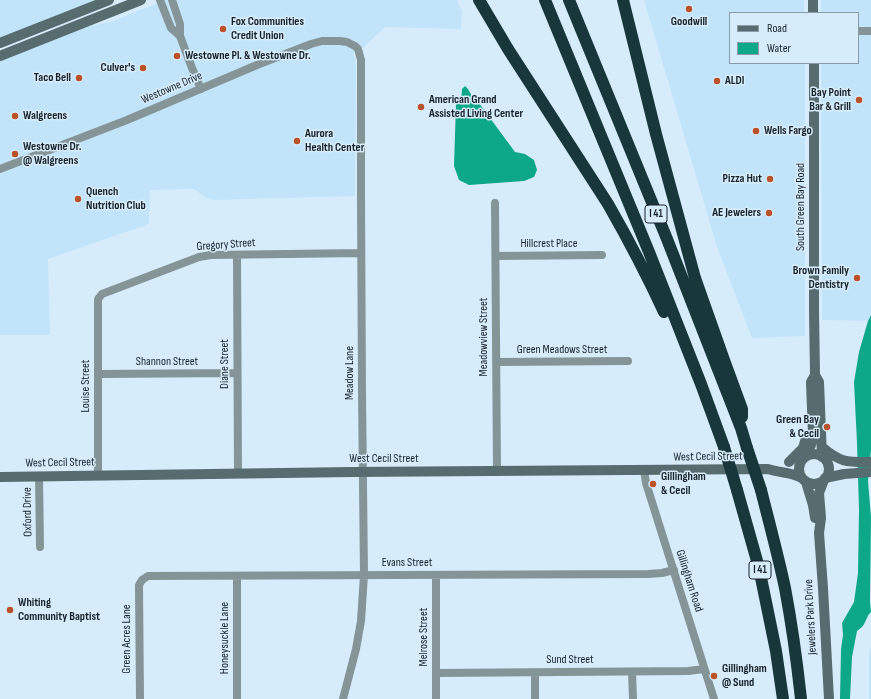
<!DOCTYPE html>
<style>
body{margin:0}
#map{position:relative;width:871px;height:699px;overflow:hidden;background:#d7ecfb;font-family:"Sofia Sans Condensed",sans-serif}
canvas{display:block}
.legend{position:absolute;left:729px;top:12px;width:130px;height:52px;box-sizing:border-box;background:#d7ecfb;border:1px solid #8a9ba7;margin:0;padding:5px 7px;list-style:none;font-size:12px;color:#172128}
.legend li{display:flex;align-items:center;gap:8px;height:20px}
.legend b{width:20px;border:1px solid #8a9ba7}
</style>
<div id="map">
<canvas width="871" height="699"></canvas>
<ul class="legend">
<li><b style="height:5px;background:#566c6e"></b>Road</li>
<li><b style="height:11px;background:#0da887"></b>Water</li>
</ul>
</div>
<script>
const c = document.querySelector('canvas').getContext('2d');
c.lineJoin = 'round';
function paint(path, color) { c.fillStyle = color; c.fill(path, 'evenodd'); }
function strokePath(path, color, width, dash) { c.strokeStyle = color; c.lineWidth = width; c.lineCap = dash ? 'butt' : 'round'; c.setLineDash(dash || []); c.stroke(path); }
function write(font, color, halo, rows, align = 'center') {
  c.font = font + ' "Sofia Sans Condensed",sans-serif'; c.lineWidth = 3; c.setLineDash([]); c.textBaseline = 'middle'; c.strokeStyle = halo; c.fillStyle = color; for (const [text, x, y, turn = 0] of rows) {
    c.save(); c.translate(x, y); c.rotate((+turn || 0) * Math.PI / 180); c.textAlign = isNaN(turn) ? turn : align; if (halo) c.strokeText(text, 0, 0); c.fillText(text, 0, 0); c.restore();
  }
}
const built = new Path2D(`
 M0,0H99L0,39Z
 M165,0H457L462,11L461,29L385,27L364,47L353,53L355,59L356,65L355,196L215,200L206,198L194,189L150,190L149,224L48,259L50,335H0V60L79,29L113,21Z
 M644,0H804V13H730V63H805V336L752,338L717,247Z
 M821,0H871V315L868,321L822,320L821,63H858V13H821Z
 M871,645V699H869V655Z`);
const water = new Path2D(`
 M465,86L468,89L473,98L476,99L515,152L525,154L534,160L537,170L534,177L524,181L469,185L459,180L454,166L456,104L461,102L462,89Z
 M871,315V450L868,481L871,517L870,602L871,612C867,616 867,619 864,624C863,627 859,629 857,631L852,657L850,699H840L841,649L843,635L842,623L854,602L858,573L859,510L857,443L854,382L859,352L868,321Z`);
const street = new Path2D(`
 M160,0L171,28L180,36
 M172,0L180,24V36L192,68L201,89
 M858,31H871
 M0,169L127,120L257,65L311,44L322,41H340L347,42L355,46L358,49L361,60V196L362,393L364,575L361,621L356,649L343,699
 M495,203L497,471
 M237,255L238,474
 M496,256L602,255
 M496,362L628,361
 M98,374L237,373
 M644,470L646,483L714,699
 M39,476L40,547
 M98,476V299L102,294L199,257L211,255L361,253
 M237,576V699
 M632,672L633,699
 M436,673L688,671L704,669
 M535,673V699
 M140,699L139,585L142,580L148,576L648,574L662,573L674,570
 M436,699V575`);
const secondary = new Path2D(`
 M813,0V13
 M0,43L109,0
 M0,56L141,0
 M815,375L819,382L822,457
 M822,447C841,463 847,462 871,462
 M799 469a15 15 0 1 1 30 0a15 15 0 1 1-30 0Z
 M805,457L811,445L813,435L811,382L815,375L814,310V63
 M789,462L803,448L806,438
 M0,477L352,472L768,469C780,473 791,472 802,478
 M825,478L844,474L871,472
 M824,480L819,493L821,518L819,533L823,588L829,699
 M806,482L813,505L815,518`);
const highway = new Path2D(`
 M479,0L508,49L608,204C628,239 647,275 664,312
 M545,0L649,252L701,384L724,447
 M569,0L667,239L741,428L747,448
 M623,0L656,134L695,278L724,360L742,409V417
 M737,490L759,568L776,651L783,699
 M761,490C769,522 778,555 785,588C792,625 797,662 801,699`);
const highwayBridge = new Path2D(`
 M724,447L737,490
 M747,448L761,490`);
const markers = [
 [689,9,4,"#b95228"],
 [223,29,4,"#b95228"],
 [177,56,4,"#b95228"],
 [143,68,4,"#b95228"],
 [79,78,4,"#b95228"],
 [717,81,4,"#b95228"],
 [859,100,4,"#b95228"],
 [421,107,4,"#b95228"],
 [15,116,4,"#b95228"],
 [756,131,4,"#b95228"],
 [297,141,4,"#b95228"],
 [15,154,4,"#b95228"],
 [770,179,4,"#b95228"],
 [78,199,4,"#b95228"],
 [769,213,4,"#b95228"],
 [857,278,4,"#b95228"],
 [827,427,4,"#b95228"],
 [653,484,4,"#b95228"],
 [10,610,4,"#b95228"],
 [714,676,4,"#b95228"]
];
const shields = [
 [656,214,22],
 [760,570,22]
];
const shieldNames = [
 ["I 41",656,214],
 ["I 41",760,570]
];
const poiNames = [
 ["Fox Communities",231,22],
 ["Credit Union",231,36],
 ["Goodwill",689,22,"center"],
 ["Westowne Pl. & Westowne Dr.",185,56],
 ["Culver's",135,68,"right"],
 ["Taco Bell",71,78,"right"],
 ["ALDI",725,81],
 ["Bay Point",851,93,"right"],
 ["Bar & Grill",851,107,"right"],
 ["American Grand",429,100],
 ["Assisted Living Center",429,114],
 ["Walgreens",23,116],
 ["Wells Fargo",764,131],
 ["Aurora",305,134],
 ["Health Center",305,148],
 ["Westowne Dr.",23,147],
 ["@ Walgreens",23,161],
 ["Pizza Hut",762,179,"right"],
 ["Quench",86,192],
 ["Nutrition Club",86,206],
 ["AE Jewelers",761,213,"right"],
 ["Brown Family",849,271,"right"],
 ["Dentistry",849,285,"right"],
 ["Green Bay",819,420,"right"],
 ["& Cecil",819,434,"right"],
 ["Gillingham",661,477],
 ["& Cecil",661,491],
 ["Whiting",18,603],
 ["Community Baptist",18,617],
 ["Gillingham",722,669],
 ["@ Sund",722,683]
];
const streetNames = [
 ["Westowne Drive",172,88,-23],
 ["South Green Bay Road",801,207,-90],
 ["Hillcrest Place",549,244],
 ["Gregory Street",226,245,-4],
 ["Meadowview Street",484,337,-90],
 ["Green Meadows Street",562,350],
 ["Shannon Street",167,362],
 ["Diane Street",225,364,-90],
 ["Meadow Lane",350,373,-90],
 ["Louise Street",86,386,-90],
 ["West Cecil Street",708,457,-1],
 ["West Cecil Street",384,459],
 ["West Cecil Street",60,463,-1],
 ["Oxford Drive",28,512,-91],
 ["Evans Street",407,563],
 ["Gillingham Road",689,581,72],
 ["Jewelers Park Drive",811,617,-93],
 ["Melrose Street",424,637,-90],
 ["Honeysuckle Lane",225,638,-90],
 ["Green Acres Lane",127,639,-90],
 ["Sund Street",570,660]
];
paint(built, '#c2e4fb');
paint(water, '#0da887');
strokePath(street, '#859496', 8);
strokePath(secondary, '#566c6e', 10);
strokePath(highway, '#18373b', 12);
strokePath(highwayBridge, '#18373b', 12);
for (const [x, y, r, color] of markers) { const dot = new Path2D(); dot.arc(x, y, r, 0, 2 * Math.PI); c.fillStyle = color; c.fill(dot); strokePath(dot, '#d7ecfb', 1.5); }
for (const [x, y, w] of shields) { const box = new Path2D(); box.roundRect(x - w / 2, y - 9, w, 18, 3); c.fillStyle = '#d7ecfb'; c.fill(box); strokePath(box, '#172128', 1); }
write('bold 11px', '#172128', null, shieldNames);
write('bold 12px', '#172128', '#d7ecfb', poiNames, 'left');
write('12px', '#172128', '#d7ecfb', streetNames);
</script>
